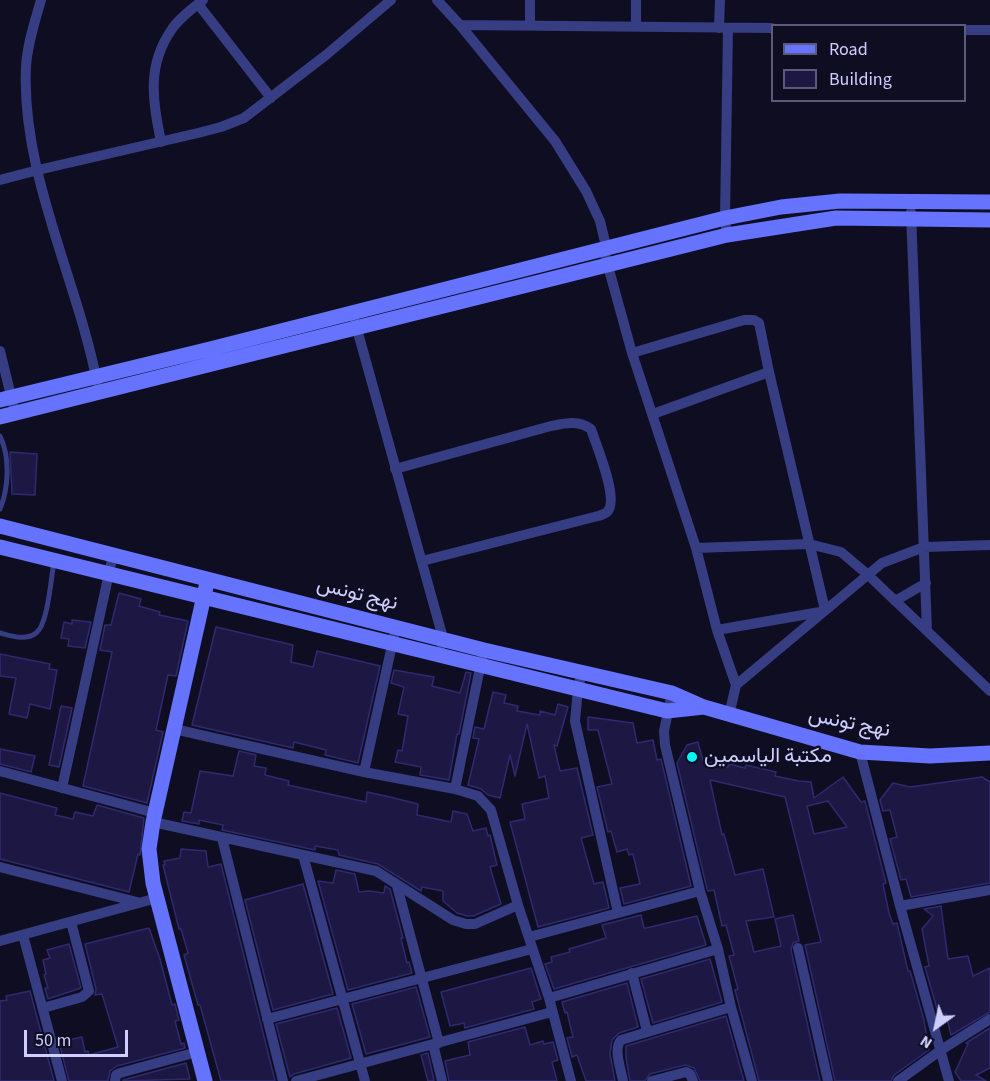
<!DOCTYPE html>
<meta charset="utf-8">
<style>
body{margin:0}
#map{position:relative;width:990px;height:1081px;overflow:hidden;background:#0e0d22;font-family:"Source Sans 3",sans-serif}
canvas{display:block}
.legend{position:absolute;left:771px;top:24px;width:195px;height:78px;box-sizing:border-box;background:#0e0d22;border:2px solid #5b5a7a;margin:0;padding:8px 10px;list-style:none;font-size:18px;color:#ceceff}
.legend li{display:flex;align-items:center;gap:12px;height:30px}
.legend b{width:30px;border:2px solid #5b5a7a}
.north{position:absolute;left:906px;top:997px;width:60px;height:60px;-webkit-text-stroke:4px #0e0d22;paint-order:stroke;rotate:213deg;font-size:16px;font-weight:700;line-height:24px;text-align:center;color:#ceceff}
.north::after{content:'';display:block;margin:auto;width:21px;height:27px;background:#ceceff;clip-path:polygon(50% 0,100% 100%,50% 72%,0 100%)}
.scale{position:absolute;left:24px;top:1030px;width:104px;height:27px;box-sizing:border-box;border:3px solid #ceceff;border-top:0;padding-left:8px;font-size:18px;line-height:21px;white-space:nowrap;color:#ceceff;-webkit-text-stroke:4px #0e0d22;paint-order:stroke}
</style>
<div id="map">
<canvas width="990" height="1081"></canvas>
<ul class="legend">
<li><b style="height:8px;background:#6573ff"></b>Road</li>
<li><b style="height:16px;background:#1c1843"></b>Building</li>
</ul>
<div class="north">N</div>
<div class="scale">50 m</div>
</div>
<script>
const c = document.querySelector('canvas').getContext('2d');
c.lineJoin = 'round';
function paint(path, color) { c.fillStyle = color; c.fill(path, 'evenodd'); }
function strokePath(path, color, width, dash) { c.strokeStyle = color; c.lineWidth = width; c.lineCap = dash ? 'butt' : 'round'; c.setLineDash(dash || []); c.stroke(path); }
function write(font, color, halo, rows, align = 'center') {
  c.font = font + ' "Source Sans 3",Vazirmatn,sans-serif'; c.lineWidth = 4.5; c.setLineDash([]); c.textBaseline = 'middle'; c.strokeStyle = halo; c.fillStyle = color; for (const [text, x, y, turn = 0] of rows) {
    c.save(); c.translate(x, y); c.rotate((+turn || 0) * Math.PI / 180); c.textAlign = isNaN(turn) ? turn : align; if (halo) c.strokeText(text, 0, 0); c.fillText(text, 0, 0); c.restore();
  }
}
const building = new Path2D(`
 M10,452L37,454L35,495L12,494Z
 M119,593L141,599L139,606L160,612L159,615L188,621L176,676L168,675L156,730L163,732L147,803L83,786L112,652L100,650L105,625H111Z
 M72,620L91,622L85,648L68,646L69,639L61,638L64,622L72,624Z
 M216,627L293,645L291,662L313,667L317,651L380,666L358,763L325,755L326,750L294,742L293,748L192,725Z
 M0,654L50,664L49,669L57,670L50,709L30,704L27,718L9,714L16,678L0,676Z
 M394,670L434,677L432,686L460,693L466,672L471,673L459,734H457L449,780L420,775L421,767L395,762L398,750L402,751L408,716L398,714L404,687L391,683Z
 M493,692L506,695L504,703L518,706L517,711L540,715V711L555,715L558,704L568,707L557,746L554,745L560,771L577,768L593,835L581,838L594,884L603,882L609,908L538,927L510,822L525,819L522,804L549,798L545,776L539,778L527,724L515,776L510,755L500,798L488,795L481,789L468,785L479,739L473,738L475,727L484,729Z
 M61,706L72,708L59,767L49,765Z
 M588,717L633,723L637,743L653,740L657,760L661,759L691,886L624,904L620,888L640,884L633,854L629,855L627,849L617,852L611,831L608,832L597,787L612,784L598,730H588Z
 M698,742L703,761L728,767L729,764L745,768L746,765L776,772L775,776L799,781L811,782L814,798L843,777L861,802L865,801L886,883L883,884L889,913L893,924L897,923L908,971H910L924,1020L929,1050L894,1075L891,1081H835L805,945L821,942L785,797L710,780L722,835L724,834L735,875L763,869L774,917L746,921L754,952L781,946L775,919L793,915L799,941L793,943L791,950L820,1081H759L735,990L738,989L729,956L734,955L726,925L722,926L714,890L708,891L707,889L677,763L687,745ZM828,801L847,827L814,834L807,806Z
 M0,749L35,756L31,772L0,764Z
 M239,751L256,755L254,766L266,768L265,775L289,781L288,785L366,802L367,792L390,797L418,804L417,815L451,822L453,811L467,814L473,831L486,828L488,836L490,835L497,865L490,867L501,904L473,916H467L457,913L443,901V891L422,887L421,891L378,864L339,855L338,850L315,846V850L222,830L223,825L199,820V824L182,821L184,812L191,813L200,771L233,776Z
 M982,777L990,782V883L911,897L906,879L901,880L890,839L897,837L890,810L883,811L880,800L893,783L910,787Z
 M0,793L57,808L55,815L73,819L75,812L93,816L97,805L144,818L140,855L138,854L129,892L0,859Z
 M181,849L206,851L208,867L221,864L275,1081H221L200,1005H198L184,955L188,953L181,929H179L163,865H165L164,861L180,858Z
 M336,870L355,874L359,892L369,891L384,893L385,886L390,889L403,938H401L407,963L409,962L412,973L348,990L318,881L333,883Z
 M303,884L333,994L273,1010L245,900Z
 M941,906L948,959L968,956L973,976L990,968V1012L951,1035L946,1014L939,1016L925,967L929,966L922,929L933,916L924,909Z
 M641,915L644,928H646L697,916L706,945L554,989L545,964L552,962L551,957L570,952L569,949L606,938L602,925Z
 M149,928L160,959L172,1005L175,1004L179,1020L175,1021L181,1044L184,1043L185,1048L117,1066L110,1071L108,1081H69L59,1042L82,1037L85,1052L88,1051L89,1055L118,1047L102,994L95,995L96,989L85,944Z
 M69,944L81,988L48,999L45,988H48L44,975L46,974L43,960L50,958L47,950Z
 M710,959L722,1002L653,1023L641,979Z
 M531,968L541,999L532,1002L534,1009L465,1028L464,1023L450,1026L441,992Z
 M627,983L638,1027L619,1033L612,1040L610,1054L615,1081H586L577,1055L572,1057L567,1038L573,1037L567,1012L565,1013L562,1002Z
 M416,987L430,1037L366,1054L352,1004Z
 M30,991L54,1081H0V1001L7,1000L6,996Z
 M337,1008L351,1058L294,1074L290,1077L276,1024Z
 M726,1016L744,1081H700L694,1068L685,1065L650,1074L645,1081H630L626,1058V1046Z
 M525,1027L530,1045L543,1041L544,1044L553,1042L558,1060L552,1062L557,1081H449L445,1061L470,1055L468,1042Z
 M990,1028V1068L976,1075L986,1081H961L955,1072L968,1044L966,1043Z
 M428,1053L434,1081H428L421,1055Z
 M186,1063L190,1079L123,1081V1080Z`);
const lane = new Path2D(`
 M0,436C10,457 9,487 0,509
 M0,633C11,636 26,641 36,633C48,625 51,577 54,562`);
const street = new Path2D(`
 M41,0C35,21 27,45 26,67C21,173 77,279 97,382
 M437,0L460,25L555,141L586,191L600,221L605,242L604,251L608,266L632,353L696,548L717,630L736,685
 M198,4L271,98
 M530,24V0
 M460,25L772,28
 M636,26V0
 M719,28L720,0
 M964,30H990
 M161,142C153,101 146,66 172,29C179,18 193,8 203,0
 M0,180L38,170L198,133L221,127L244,118L326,55L391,0
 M911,212L927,631
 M727,235L725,218L728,28
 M355,322L443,638L442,645
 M0,351L13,404
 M632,353L744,320H754L759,323L769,372L825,610
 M653,414L769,372
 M395,469L551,426C566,423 578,420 591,429C596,445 620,500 607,512C606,513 600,516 598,516L422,561
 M696,548L809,544L841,552L867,574L990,691
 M895,601L926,583
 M717,630L820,612
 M582,672L578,689L575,721L618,913
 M672,693L664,731L665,745L700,891L718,949L731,1007L752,1081
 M729,715L736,685L882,563L924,547L990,545
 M174,729L364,772L455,789L478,796L491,810L518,905L549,998L571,1081
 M860,752L900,906L949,1081
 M0,771L155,813
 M364,772L396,627
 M62,788L113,555
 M455,789L482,658
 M153,822L376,871L453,920L466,924H475L518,905
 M222,838L283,1081
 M303,855L365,1081
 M0,867L137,902
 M397,886L439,1043
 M900,906L990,890
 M23,935L62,1081
 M529,937L700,891
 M0,941L157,898
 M798,948L828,1081
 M632,973L647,1031
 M549,998L718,949
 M43,1008L82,997L89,991L71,922
 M267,1019L532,949
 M433,1044L442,1081
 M115,1081L116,1075L120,1073L197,1052
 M296,1081L552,1012
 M623,1081C621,1069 613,1049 621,1040L731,1007
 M652,1081L686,1072L690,1074L693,1081
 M898,1081L941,1050L990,1019`);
const secondary = new Path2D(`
 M0,400L210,349L725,218L781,207L840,201L990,202
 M0,417L727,235L836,218L990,220
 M0,526L484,650L672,693L704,707L860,752L930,756L990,753
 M0,547L667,711L704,707
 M205,1081L153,883L149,849L153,822L206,587`);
const markers = [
 [692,757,6,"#00f9f4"]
];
const streetNames = [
 ["نهج تونس",357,595,14],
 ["نهج تونس",849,724,11]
];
const poiNames = [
 ["مكتبة الياسمين",704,757]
];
paint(building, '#1c1843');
strokePath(building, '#2f2a70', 1.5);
strokePath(lane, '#363d82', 5);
strokePath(street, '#363d82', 10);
strokePath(secondary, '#6573ff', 15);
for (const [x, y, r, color] of markers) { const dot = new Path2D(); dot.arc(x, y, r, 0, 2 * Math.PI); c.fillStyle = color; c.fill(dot); strokePath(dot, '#0e0d22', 2); }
write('21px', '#ceceff', '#0e0d22', streetNames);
write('21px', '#ceceff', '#0e0d22', poiNames, 'left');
</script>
